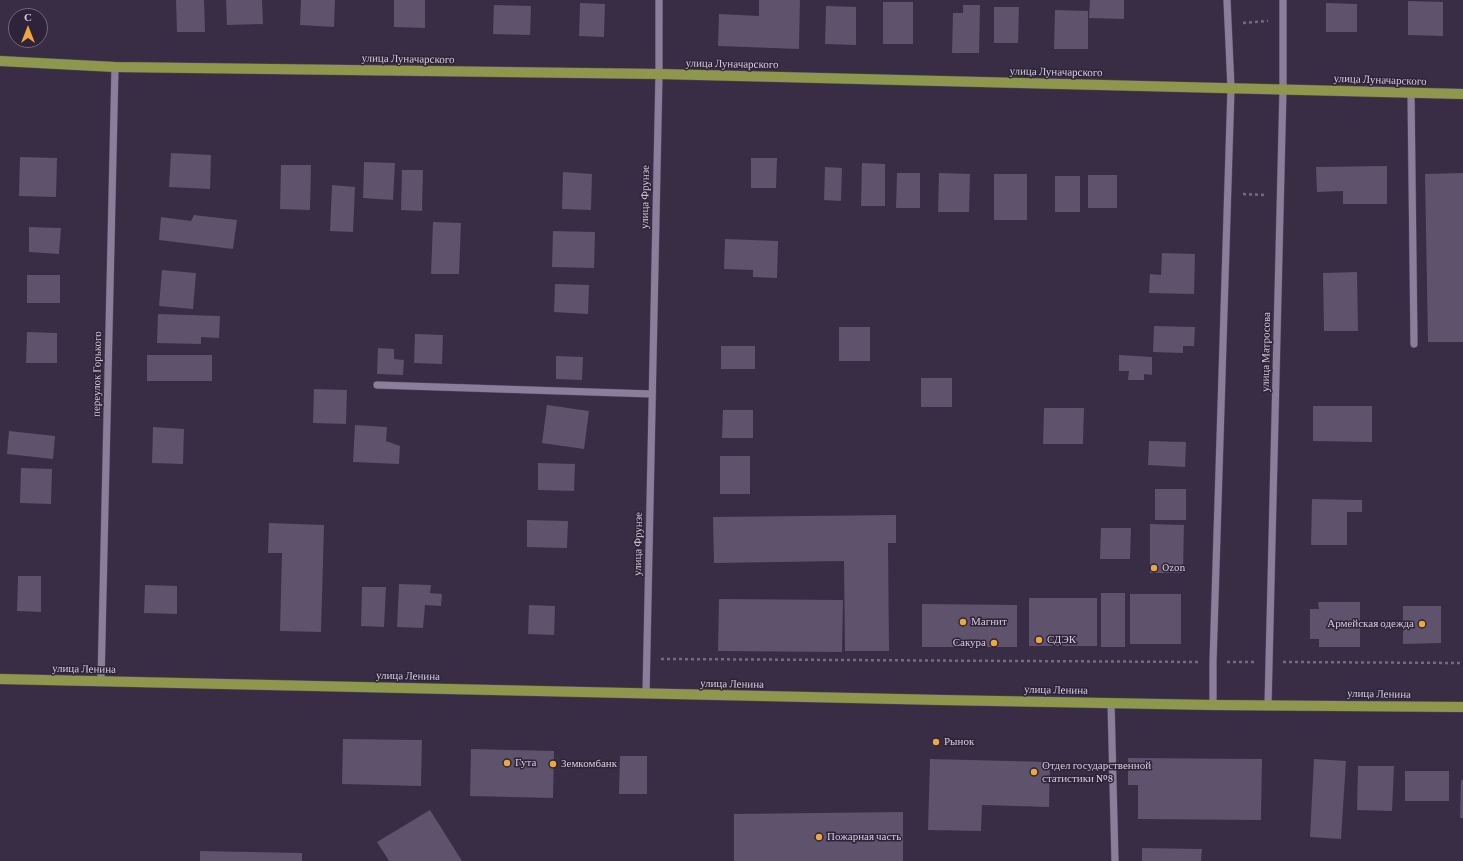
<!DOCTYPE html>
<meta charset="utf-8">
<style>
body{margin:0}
#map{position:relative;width:1463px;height:861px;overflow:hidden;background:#382d45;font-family:"Crimson Pro",serif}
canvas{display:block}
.north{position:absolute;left:8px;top:8px;width:40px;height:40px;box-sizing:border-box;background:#2e233a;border:1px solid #71677b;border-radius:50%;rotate:0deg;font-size:11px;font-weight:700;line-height:16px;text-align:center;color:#d5cedd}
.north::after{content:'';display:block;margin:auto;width:14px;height:18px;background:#eda83b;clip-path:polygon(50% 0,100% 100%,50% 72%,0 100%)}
</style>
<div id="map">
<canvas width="1463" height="861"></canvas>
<div class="north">С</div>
</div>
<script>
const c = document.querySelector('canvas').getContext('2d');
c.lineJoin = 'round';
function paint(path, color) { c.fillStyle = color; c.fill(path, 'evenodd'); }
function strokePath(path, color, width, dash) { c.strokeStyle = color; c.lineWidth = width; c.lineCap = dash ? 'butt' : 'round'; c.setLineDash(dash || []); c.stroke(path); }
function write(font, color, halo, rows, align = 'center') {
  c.font = font + ' "Crimson Pro",serif'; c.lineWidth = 3; c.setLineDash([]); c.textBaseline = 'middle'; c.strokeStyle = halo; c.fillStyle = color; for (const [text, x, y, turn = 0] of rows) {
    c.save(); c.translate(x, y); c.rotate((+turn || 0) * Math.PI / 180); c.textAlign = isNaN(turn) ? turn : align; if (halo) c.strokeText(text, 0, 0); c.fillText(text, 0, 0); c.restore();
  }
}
const building = new Path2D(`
 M176,0H204L205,32H177Z
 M226,0H262L263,24L227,25Z
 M301,0H335L334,27L300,25Z
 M394,0H425V28L394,27Z
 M759,0H800L799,49L718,46L719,14L759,16Z
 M1090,0H1124V19L1089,18Z
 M1408,1L1443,2V36L1408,35Z
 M883,2H913V44H883Z
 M580,3L605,4L604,37L579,36Z
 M1326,3L1357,4V32H1326Z
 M494,5L531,6L530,35L493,34Z
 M963,5H980L979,53H952L953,13H963Z
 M826,6L856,7V45L825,44Z
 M994,7H1019L1018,43H994Z
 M1055,10L1088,11V49H1054Z
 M171,153L211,155L210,189L169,187Z
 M20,157L57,158L56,197L19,196Z
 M751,158H777L776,188H751Z
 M364,162L395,163L393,200L363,198Z
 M862,163L885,164V206H861Z
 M281,165H311L310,210L280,209Z
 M1387,166V204H1343V191L1317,192L1316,167Z
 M825,167L842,168L841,201L824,200Z
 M402,170H423L422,211L401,210Z
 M563,172L592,174L591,210L562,209Z
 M897,173H920V208H896Z
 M939,173L970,174L969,212H938Z
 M1463,173V342H1428L1425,174Z
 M994,174H1027V220H994Z
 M1088,175H1117V208H1088Z
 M1055,176H1080V212H1055Z
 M332,185L355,187L353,232L330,231Z
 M194,215L237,220L233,249L159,240L161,217L191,221Z
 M433,222L461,223L459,274H431Z
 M29,227L61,228L59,254L29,252Z
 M553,231L595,232L594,268L552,267Z
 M725,239L778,241L777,278L753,277V270L724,269Z
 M1162,253L1195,254L1194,294L1149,293L1150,274L1161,275Z
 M162,270L196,273L193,309L159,306Z
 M1357,272L1358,331H1324L1323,273Z
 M27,275H60V303H27Z
 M555,284L589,285L588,314L554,312Z
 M158,314L220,316L219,338L201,337V344L157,343Z
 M1154,326L1195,327L1194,346H1183V353L1153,352Z
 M839,327H870V361H839Z
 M27,332L57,333V363H26Z
 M415,334L443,335L442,364L414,363Z
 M721,346H755V369H721Z
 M378,348L394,349V359L404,360L403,375L377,374Z
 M147,355H212V381H147Z
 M1119,355L1152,357V375L1144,374V380H1128L1129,371H1119Z
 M556,356L583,357L582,380L556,379Z
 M921,378H952V407H921Z
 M314,389L347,390L346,424L313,423Z
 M547,405L589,411L584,449L542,443Z
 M1313,406H1372V442L1313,441Z
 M1044,408H1084L1083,444H1043Z
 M723,410H753V438H722Z
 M355,425L387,427L386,441L400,446L399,464L353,462Z
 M153,427L184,429L183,464L152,463Z
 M9,431L55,436L53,459L7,454Z
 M1149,441L1186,442L1185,467L1148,465Z
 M720,456H750V494H720Z
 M538,463L575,464L574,491L538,490Z
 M21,468L52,469L51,504L20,503Z
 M1155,489H1186V520H1155Z
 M1312,499L1362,500V512H1347V545H1311Z
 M896,515V543H888L889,651H845L844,561L714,563L713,517Z
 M527,520L568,521L567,548L527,547Z
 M269,523L324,525L321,632L280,631L282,553H268Z
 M1150,524L1184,525L1183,573H1150Z
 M1101,528H1131L1130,559H1100Z
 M18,576H41V612L17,611Z
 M399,584L431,585L430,593L442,594L441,606L425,605L423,628L397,627Z
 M145,585L177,586V614L144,613Z
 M362,587H386L384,627L361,626Z
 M1101,593H1125V647H1101Z
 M1130,594H1181V644H1130Z
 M1029,598H1097V646H1029Z
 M719,599L843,600L842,652L718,651Z
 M1318,602H1360V647H1319V639H1310V609H1319Z
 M922,604L1017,605V647H922Z
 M529,605L555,606L554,635L528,634Z
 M1403,606H1441V643L1403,644Z
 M343,739L422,740L421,786L342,784Z
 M471,749L554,751L553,798L470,796Z
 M620,756H647V794H619Z
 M1128,758L1262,759L1261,820L1138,819V785H1128Z
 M930,759L1050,762L1049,807L982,805L981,831L928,830Z
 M1314,759L1346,761L1341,839L1310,837Z
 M1358,766H1394L1392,811L1357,810Z
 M1405,771H1449V801H1405Z
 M1461,780H1463V818H1460Z
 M430,810L462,861H389L377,842Z
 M903,812V861H734V814Z
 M1142,848L1202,849L1201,861H1142Z
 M200,851L302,853V861H200Z`);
const path = new Path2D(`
 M1243,23L1268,21
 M1243,194L1266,195
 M661,659L1198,662
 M1227,662H1254
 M1283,662L1463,663`);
const minor = new Path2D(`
 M1411,92L1414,344
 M377,385L652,394
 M101,681L115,67
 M646,694L659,74V0
 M1111,703L1115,861
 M1213,705V662L1231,88L1227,0
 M1268,705L1283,89V0`);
const major = new Path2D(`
 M0,61L115,67L659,74L1463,94
 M0,679L942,700L1213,705L1463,707`);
const markers = [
 [1154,568,4,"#eda83b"],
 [963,622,4,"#eda83b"],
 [1422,624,4,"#eda83b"],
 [1039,640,4,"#eda83b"],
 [994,643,4,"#eda83b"],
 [936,742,4,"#eda83b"],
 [507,763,4,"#eda83b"],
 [553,764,4,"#eda83b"],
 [1034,772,4,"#eda83b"],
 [819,837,4,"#eda83b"]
];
const streetNames = [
 ["улица Луначарского",408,59,1],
 ["улица Луначарского",732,64,1],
 ["улица Луначарского",1056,72,1],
 ["улица Луначарского",1380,80,2],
 ["улица Фрунзе",645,197,-89],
 ["улица Матросова",1266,352,-89],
 ["переулок Горького",97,374,-89],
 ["улица Фрунзе",638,544,-89],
 ["улица Ленина",84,669,1],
 ["улица Ленина",408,676,1],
 ["улица Ленина",732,684,1],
 ["улица Ленина",1056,690,1],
 ["улица Ленина",1379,694,1]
];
const poiNames = [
 ["Ozon",1162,568],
 ["Магнит",971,622],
 ["Армейская одежда",1414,624,"right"],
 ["СДЭК",1047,640],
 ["Сакура",986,643,"right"],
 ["Рынок",944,742],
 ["Гута",515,763],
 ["Земкомбанк",561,764],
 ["Отдел государственной",1042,766],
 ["статистики №8",1042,779],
 ["Пожарная часть",827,837]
];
paint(building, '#5e526c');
strokePath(minor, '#53495d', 8);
strokePath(major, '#53495d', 11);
strokePath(path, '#736a7e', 2.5, [3, 3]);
strokePath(minor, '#8b7e9a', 7);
strokePath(major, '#8f974d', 10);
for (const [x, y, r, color] of markers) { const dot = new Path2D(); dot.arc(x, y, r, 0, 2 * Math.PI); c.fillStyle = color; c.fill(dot); strokePath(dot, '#2e233a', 1.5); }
write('11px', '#d5cedd', '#2e233a', streetNames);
write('11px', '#d5cedd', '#2e233a', poiNames, 'left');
</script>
